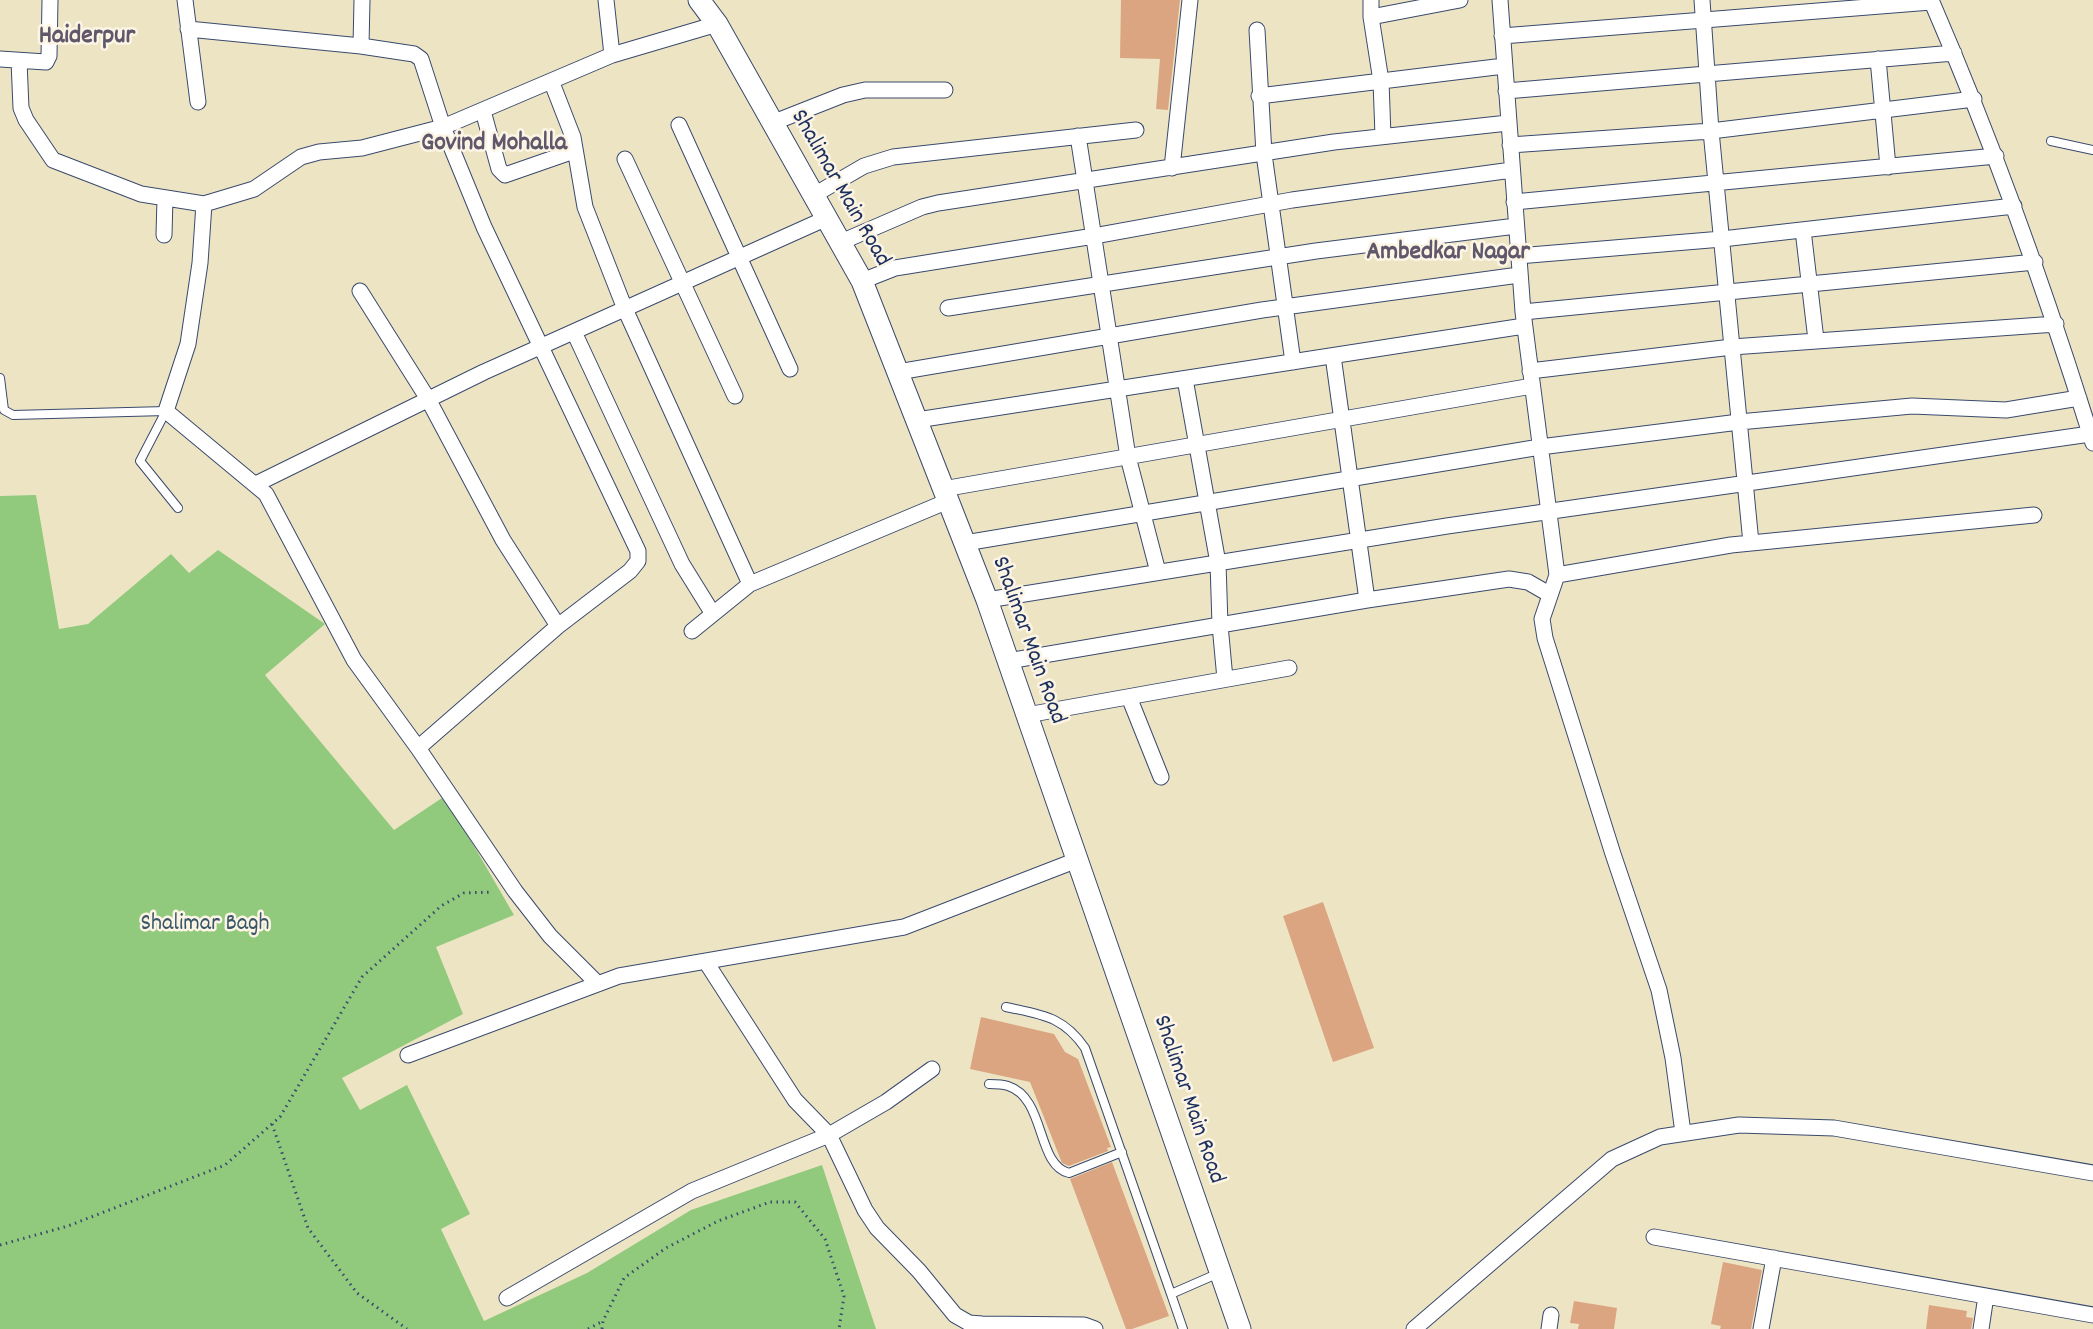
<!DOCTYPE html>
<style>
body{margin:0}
canvas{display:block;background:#ede4c4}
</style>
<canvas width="2093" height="1329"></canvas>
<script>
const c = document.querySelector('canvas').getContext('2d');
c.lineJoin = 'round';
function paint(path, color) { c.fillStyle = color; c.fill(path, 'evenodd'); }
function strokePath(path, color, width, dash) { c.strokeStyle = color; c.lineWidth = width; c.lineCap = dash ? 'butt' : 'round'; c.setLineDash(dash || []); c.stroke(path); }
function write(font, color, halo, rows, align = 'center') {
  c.font = font + ' Dekko,sans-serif'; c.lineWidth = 5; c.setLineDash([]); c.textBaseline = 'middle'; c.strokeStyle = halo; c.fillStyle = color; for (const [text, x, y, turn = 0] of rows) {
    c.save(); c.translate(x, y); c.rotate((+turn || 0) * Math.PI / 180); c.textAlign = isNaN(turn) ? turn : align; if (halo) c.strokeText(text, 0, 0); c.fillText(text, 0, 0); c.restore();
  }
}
const green = new Path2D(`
 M36,495L59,629L88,624L171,554L189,573L218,550L325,624L265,675L394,830L445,796L514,915L436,947L463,1014L342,1078L360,1110L407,1085L470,1214L441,1229L484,1321L587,1273L691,1210L822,1165L876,1329H0V496Z`);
const building = new Path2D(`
 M1121,0H1180L1168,110L1156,109L1160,59L1120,58Z
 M1323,902L1374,1048L1333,1062L1283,916Z
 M981,1017L1054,1034L1065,1052L1078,1059L1111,1147L1107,1148L1108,1151L1069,1166L1062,1163L1030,1082L970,1069Z
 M1112,1162L1169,1316L1132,1329H1126L1070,1179Z
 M1723,1262L1762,1270L1751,1329H1720L1721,1326L1711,1324Z
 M1574,1301L1617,1308L1614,1329H1578L1579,1324L1570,1323Z
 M1929,1305L1967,1311L1966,1317L1973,1318L1971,1329H1926Z`);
const path = new Path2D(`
 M272,1124L308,1228L357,1293L407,1329
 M0,1245L68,1226L225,1165L280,1117L362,977L441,906L464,893L493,892
 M588,1329L603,1321
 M602,1329L603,1321L624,1278L666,1248L718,1221L770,1202H795L825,1239L844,1296L839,1329`);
const lane = new Path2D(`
 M2051,141L2093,150
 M0,378L4,410L13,415L166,411L140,461L178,508
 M1006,1007C1042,1015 1063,1016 1085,1048L1171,1294L1219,1273
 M989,1084C995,1084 1002,1084 1008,1086C1046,1098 1036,1165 1069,1173L1122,1152
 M1171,1294L1183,1329`);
const street = new Path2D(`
 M185,0L198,102
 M362,0L361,46L414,54L421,59L443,127L484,227L638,551V561L630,571L558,626L418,748
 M606,0L612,55
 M1371,0V17L1381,81L1383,136
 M1500,0L1523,312L1557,575L1542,619L1545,638L1613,854L1659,990L1673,1058L1683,1133
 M1702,0L1711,131L1751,543
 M1931,0C1994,145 2046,292 2093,443
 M1371,17L1460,0
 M188,29L361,46
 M1257,30L1264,154L1293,362
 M1502,36L1931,2
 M0,59L46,62L49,56L50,0
 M1878,59L1888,167
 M19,61L21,108L26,120L53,160L141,194L204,204
 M552,83L573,137L585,207L625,309L750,584
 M1506,91L1954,53
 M1259,96L1504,66
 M483,111L499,169L505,175L574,151
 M772,123L843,95L865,90H945
 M679,125L790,369
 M1078,136L1128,457L1158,572
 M1510,145L1711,131L1974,99
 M625,159L735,396
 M1172,168L1190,0
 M814,195L864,166L893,157L1136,130
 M1514,202L1996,156
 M1803,230L1816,340
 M164,235L165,198
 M841,242L922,207L938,203L1334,142L1508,123
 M1518,256L1722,239L2014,206
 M862,281L895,268L1094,236L1292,200L1512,170
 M360,291L428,399L503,540L558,626
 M948,308L1316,251L1516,226
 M1523,312L2035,262
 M574,332L682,564L713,614
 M1333,356L1367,600
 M1530,371L1732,347L2056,324
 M898,372L1262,310L1519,275
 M1185,379L1218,563L1220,625L1225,679
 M917,420L1524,326
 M256,484L484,372L827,218
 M943,489L1532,386
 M965,543L1540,447L1739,422L1912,406L2006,410L2079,398
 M1557,575L1731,545L2034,515
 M987,600L1447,526L2090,434
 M692,631L750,584L948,501
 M1008,661L1367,600L1509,579L1528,582L1549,594
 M1129,697L1161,777
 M1027,715L1289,668
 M706,962L795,1100L829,1135L865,1210L877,1228L919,1271L955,1315L969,1323L982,1324L1084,1325L1095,1329
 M598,984L550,936L515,891L418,748L354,660L266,494L166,411L188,344L200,263L204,204L254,189L301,157L319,152L362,148L443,127L612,55L717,24
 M408,1055L619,976L904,927L1077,860
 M1654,1237L2093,1315
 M507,1298L692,1191L829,1135L886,1102L932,1069
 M1414,1329L1612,1159L1660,1137L1739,1125L1834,1128L2093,1173
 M1549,1329L1551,1315
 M1761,1329L1774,1258
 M1981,1329L1986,1296`);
const secondary = new Path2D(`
 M699,0L717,24L862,281L987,600L1240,1329`);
const streetNames = [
 ["Shalimar Main Road",839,189,60],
 ["Shalimar Main Road",1027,641,70],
 ["Shalimar Main Road",1187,1100,71]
];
const parkNames = [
 ["Shalimar Bagh",205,926]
];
const neighbourhoodNames = [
 ["Haiderpur",87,38],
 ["Govind Mohalla",494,145],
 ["Ambedkar Nagar",1448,254]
];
paint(green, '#91ca7d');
paint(building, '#dca582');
strokePath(lane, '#3a4a6d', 10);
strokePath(street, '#3a4a6d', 17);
strokePath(secondary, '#3a4a6d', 23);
strokePath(path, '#3a4a6d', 3, [1.5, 4.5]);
strokePath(lane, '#fff', 8);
strokePath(street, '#fff', 15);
strokePath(secondary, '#fff', 21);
write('24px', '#1b2f5e', '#fcf5e5', streetNames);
write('24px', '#385666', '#fcf5e5', parkNames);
write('bold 26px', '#5f586b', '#fcf5e5', neighbourhoodNames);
</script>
